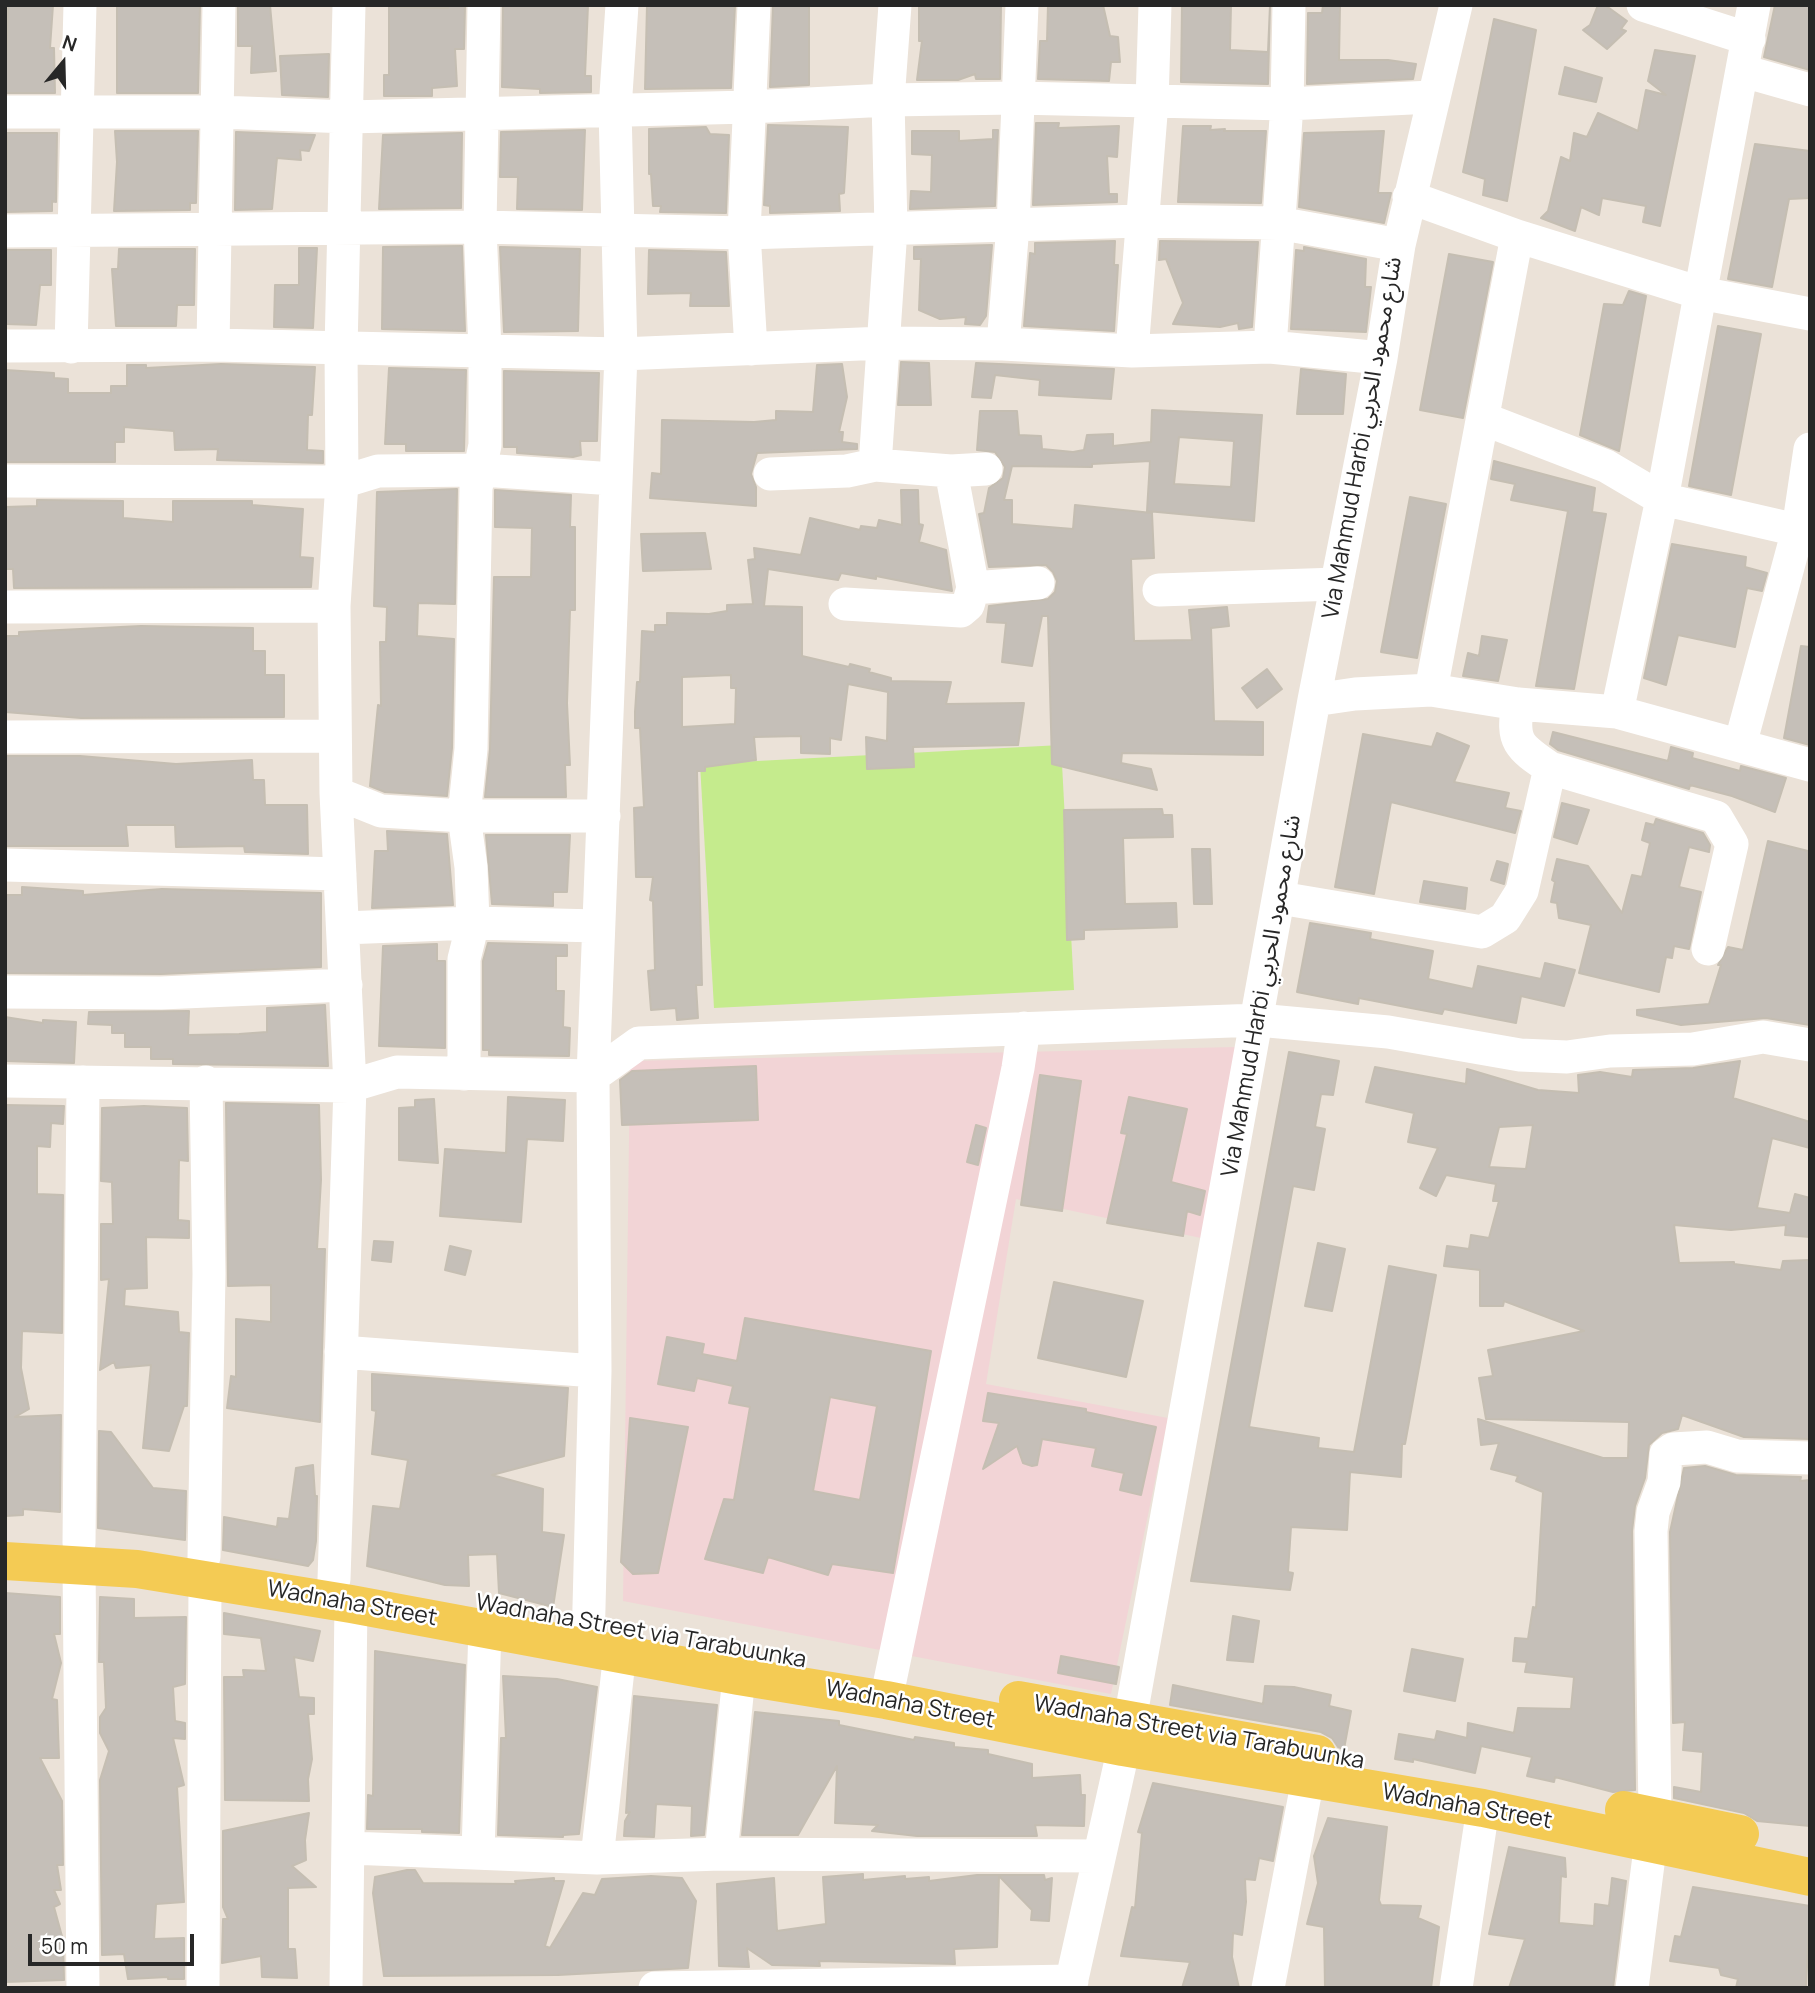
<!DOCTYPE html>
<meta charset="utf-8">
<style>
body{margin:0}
#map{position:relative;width:1815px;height:1993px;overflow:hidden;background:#ebe2d8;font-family:Manrope,sans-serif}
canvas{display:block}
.frame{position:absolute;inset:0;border:7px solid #272727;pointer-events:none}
.north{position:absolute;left:28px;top:28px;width:70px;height:70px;-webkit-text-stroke:5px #fff;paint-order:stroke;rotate:19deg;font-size:19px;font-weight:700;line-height:28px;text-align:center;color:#272727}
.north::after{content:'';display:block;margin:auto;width:24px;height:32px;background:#272727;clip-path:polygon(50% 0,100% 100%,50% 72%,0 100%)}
.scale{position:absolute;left:28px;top:1934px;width:166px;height:32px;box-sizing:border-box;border:4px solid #272727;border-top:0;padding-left:9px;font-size:21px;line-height:24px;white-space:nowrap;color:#272727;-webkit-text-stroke:5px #fff;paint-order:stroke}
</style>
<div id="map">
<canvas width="1815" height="1993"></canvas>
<div class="frame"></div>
<div class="north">N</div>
<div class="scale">50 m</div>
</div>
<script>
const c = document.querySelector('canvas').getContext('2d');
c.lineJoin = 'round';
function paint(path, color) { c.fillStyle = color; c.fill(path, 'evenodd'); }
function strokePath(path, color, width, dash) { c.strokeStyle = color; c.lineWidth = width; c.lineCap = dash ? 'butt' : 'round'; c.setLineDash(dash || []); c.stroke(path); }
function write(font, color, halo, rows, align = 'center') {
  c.font = font + ' Manrope,"Noto Sans Arabic",sans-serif'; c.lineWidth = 5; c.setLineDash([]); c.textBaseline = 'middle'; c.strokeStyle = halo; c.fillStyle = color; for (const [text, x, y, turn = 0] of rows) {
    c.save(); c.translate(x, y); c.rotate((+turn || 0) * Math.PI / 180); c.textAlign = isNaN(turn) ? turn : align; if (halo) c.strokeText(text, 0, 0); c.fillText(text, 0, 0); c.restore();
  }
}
const medical = new Path2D(`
 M1236,1047L1201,1238L1016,1199L986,1384L1168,1418L1111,1694L623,1601L630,1061Z`);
const pitch = new Path2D(`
 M1061,745L1074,990L714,1008L700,764Z`);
const building = new Path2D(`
 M8,5H53L50,48H54L55,93H5Z
 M117,5H200L198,93H117Z
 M238,5H270L276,71L251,73L252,46H238Z
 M448,5H465L464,49H455L457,86L432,88V96H384V75H389V7L448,8Z
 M503,5H588L585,76H591V92L540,93V89L502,87Z
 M647,5H735L731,88L645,89Z
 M773,5H809V85L770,87Z
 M919,5H1001L1000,79H976L975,74L958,80H917L922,41H919Z
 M1048,5H1103L1110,36L1118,37L1120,62H1111L1109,81L1038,79L1040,41H1047Z
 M1182,5H1231L1230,50L1268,52L1270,5L1268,84L1181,82Z
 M1323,5H1340L1339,60H1388L1416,64L1413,79L1307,84L1308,13H1322Z
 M1598,5H1605L1627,21L1621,29L1626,31L1607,49L1583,30L1590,25Z
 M1775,5H1810V70L1764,57Z
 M1494,19L1536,30L1507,201L1483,195L1485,179L1463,172Z
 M1655,50L1695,56L1660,226L1643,222L1646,206L1602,198L1599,215L1581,207L1575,231L1541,218L1548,211L1561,157L1570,161L1574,133L1587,137L1598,113L1638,131L1646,90L1666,95L1648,81Z
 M329,54L328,97L282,95L280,56Z
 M1565,67L1602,78L1596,102L1559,94Z
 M1036,123H1059L1058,128L1119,126L1117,157L1107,156L1109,194H1117V202L1033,205Z
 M768,125L848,127L844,193L839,194L840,211L770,213V206L764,205Z
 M1183,126H1211L1210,130L1225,129L1224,131H1266L1261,203L1178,202Z
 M706,127L710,134L729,135L726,213L660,212L661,206H653L651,174H649V129Z
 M585,130L582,210L517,209L518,177H500L501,132Z
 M993,130H998L995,206L910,209L911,191L931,192L932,155L912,154V131H959V141L993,139Z
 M115,131H198L196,203H190V210L114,211L117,162Z
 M1384,131L1378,193H1391L1384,223L1299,207L1304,133Z
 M236,132L315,135L309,151L300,150L301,160L277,158L272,209L235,210Z
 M7,133H57L56,202L52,201V211L6,212Z
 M462,133L461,208L379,209L383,135Z
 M1755,144L1810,151V198L1789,199L1772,287L1728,279Z
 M1115,241L1114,265H1118L1114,331L1024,326L1030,253L1035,254V243Z
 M1160,241L1258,242L1252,327L1239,329L1238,323L1220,327L1173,324L1183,303L1166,259L1159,260Z
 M992,245L986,316L980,325L965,324L966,317L940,319L919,310L921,259H914V247Z
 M462,246L465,331L382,329L383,247Z
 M500,247L580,249L578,331L504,332Z
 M1304,247L1366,259L1365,287H1371L1366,332L1291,329L1296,250L1304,251Z
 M299,248H317L313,328L274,327L275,285H299Z
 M119,249H195L194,305H177L176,326H116L112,269H118Z
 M5,250H51V285H40L36,325L6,324Z
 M649,250L726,252L729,306H690L691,293L648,294Z
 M1449,254L1493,262L1463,418L1420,410Z
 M1629,291L1646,296L1619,451L1580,435L1604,304L1623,305Z
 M1718,326L1761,334L1731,495L1689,486Z
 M901,362L929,363L931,405H898Z
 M976,363L1114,369L1111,399L1039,395L1040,380L995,375L991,398L972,397Z
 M221,364L315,367L312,415H308L307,450L323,451V463L217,460L218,449L175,450L174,431L124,427V442H115V462H5V370L54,373V378L68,379V393H111V386H127V365H146V368Z
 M842,364L847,397L839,432H843L842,442L857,444V449L757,453L751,474L756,487V506L650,498L652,473L661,474L662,420L754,422L776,420V411L813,412L817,365Z
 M389,368L466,370L464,451H406V444H385Z
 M1301,369L1346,374L1343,414H1297Z
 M504,371L599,373L597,441H580L581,455L573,457L517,453V447H504Z
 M1152,410L1262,415L1254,521L1147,511L1150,461L1092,464V467L1012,466L1004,500H1012V524L1073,529L1075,505L1152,513L1154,558L1131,559L1134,641L1192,640L1189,610L1227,607L1229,626L1211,628L1214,721L1263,722V755L1122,753L1121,763L1151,769L1157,790L1052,764L1048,616H1042L1032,666L1002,662L1006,623L987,622L989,606L1048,599L1055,592L1057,581L1053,572L1046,565L989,567L979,514L984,513L989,488L1003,478L1005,467L995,452L977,450L980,411H1017L1019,435L1041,436L1042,449L1073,452L1084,450L1087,435L1113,434V446L1151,442ZM1179,437L1234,441L1231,487L1174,484Z
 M1494,461L1595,488L1592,512L1606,514L1574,689L1536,686L1568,511L1511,500L1515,484L1491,479Z
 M457,489L455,604L418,603L417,636L454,639L452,748L447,796L385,792L370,786L378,705L381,706L380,642H386L387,607L374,606L377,492Z
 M495,490L571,495L570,527H575V610H570L567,703L570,765H565L566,797H485L490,749L494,577H531L532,528L495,527Z
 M901,490H918L919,524L923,525L919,542L946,550L952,591L876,576V579L841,573L838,580L768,569L764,606L802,607V656L849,667L850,664L870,669L869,672L891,678V681L951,682L946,704L1024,703L1018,745L913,747L914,767L867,769L866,737L887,741L888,692L848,684L841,740L830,738V754L801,753V736L754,737L756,760L705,767V771H697L702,985H696L698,1018L677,1020L676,1008L651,1010L648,971L655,970L653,901L650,900L653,877H636L634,808L644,807L640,728H635V712L637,682H640L642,631L655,632V625H667V613L709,614L727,611V605L753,604L748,560L755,559L754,548L801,555L810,518L860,530L861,526L877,528L879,520L902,525ZM731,675V688H736L735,724L682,727V677Z
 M1410,497L1446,504L1417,658L1381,652Z
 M37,500L123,501V518L173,522V501H252V505L303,509L300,557L313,558L311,587L14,588L13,569H5V507L37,506Z
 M705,533L711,569L643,571L641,534Z
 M1672,544L1746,557L1745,567L1767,573L1762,591L1747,588L1735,647L1678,635L1666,685L1644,678Z
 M141,626L253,628V651H265V675H284V717L81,718L5,712L6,636H19V632Z
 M1482,636L1507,640L1498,681L1463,676L1468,653L1479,656Z
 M1801,646L1810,647V745L1784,738Z
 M1267,669L1282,689L1257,708L1242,688Z
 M1553,732L1668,761L1671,747L1693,753L1692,758L1740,771L1741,766L1786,778L1775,812L1732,796L1690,785L1689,789L1558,750L1550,744Z
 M1437,733L1469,746L1454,782L1509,793L1505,808L1521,811L1515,833L1391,802L1374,894L1335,887L1363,734L1432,747Z
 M5,756H80L176,764L252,760L253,780H264L265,805H307L308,854L245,852L244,846L176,847L175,825H126L128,846H5Z
 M1562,803L1589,810L1577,844L1554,837Z
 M1162,809L1163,815H1172L1173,837L1123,838L1125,904L1176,903L1177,927L1084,930V939L1067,940L1064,810Z
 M1656,819L1703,833L1710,845L1709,852L1689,847L1679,887L1701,892L1689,949L1674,946L1672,958L1666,957L1659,992L1579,973L1591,925L1559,918L1557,903L1551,902L1555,882L1552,880L1557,859L1588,866L1622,913L1632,875L1642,877L1650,843L1642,840L1646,823L1654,825Z
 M387,831L447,834L453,905L372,908L375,851H388Z
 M486,835H570L567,892H553V906L492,904Z
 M1768,841L1808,851L1810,1025L1766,1018L1681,1025L1637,1015V1010L1709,1004L1721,965H1718L1728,947L1743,950Z
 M1192,849H1210L1212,904H1194Z
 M1497,861L1508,864L1504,884L1491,880Z
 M1424,881L1467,888L1465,909L1420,902Z
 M22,887L83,891V895L162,889L321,893V967L161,974L5,973V895H22Z
 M1310,923L1371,933L1370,939L1433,951L1428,979L1473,989L1478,966L1541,979L1545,963L1575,970L1564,1006L1521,996L1516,1023L1444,1009L1442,1014L1359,998L1358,1004L1297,992Z
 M488,943L567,945V956H556V991H564L563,1027L570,1028L569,1056L489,1055V1050H483V961Z
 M437,944V961H445V1048L379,1046L383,946Z
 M325,1005L328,1066L173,1064V1059H151V1047H125V1033H112V1025L88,1024L89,1012L189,1011L188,1035L239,1034L267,1032V1008Z
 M5,1017L43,1023V1020L76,1022L74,1063L5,1061Z
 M1289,1052L1339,1061L1333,1095L1321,1094L1315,1127L1325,1129L1314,1190L1293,1186L1249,1427L1319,1438L1318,1448L1354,1452L1389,1266L1436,1275L1405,1444H1402L1401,1477L1350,1472L1347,1530L1291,1527L1288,1572L1293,1573L1290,1590L1191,1581Z
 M1740,1061L1733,1098L1810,1122V1148L1772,1138L1757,1208L1790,1213L1795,1194L1810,1198V1237L1785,1235L1786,1225L1731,1230L1674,1225L1679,1263L1734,1262V1264L1781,1270L1783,1261L1810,1260V1439L1744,1437L1682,1415L1678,1429L1662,1433L1649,1445L1645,1478L1635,1506L1632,1531L1635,1790L1613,1792L1555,1777L1554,1782L1527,1776L1532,1757L1481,1746L1475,1773L1413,1759V1762L1395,1759L1399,1734L1435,1740L1437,1731L1467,1738L1468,1723L1514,1733L1518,1708L1571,1709L1574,1677L1525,1672L1527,1662L1513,1661L1515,1638L1528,1639L1533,1607L1536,1608L1543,1492L1516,1481L1518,1476L1491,1469L1499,1443L1481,1445L1478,1419L1603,1458H1628L1629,1422L1486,1419L1479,1378L1493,1376L1488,1350L1584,1331L1504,1301L1503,1306H1480V1270L1444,1266L1447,1246L1469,1249L1471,1235L1489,1238L1499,1201H1493L1496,1184L1446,1175L1436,1196L1420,1188L1438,1148L1408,1142L1414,1113L1366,1102L1375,1067L1466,1084L1467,1069L1538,1090L1579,1093L1578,1075L1600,1072L1632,1077L1633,1070L1693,1068ZM1533,1125L1526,1169L1489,1167L1499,1127Z
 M756,1066L758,1120L622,1125L620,1080L632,1071Z
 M1040,1075L1081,1081L1062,1211L1021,1205Z
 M508,1097L565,1100L563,1141L527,1139L521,1222L440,1216L445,1149L506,1153Z
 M1129,1097L1187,1109L1171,1182L1205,1191L1200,1215L1187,1211L1183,1236L1107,1223L1127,1134L1121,1133Z
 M434,1099L438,1163L399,1160V1108L415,1107V1100Z
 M226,1103L319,1105L321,1180L317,1249H325L320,1422L227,1408L231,1376L236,1377V1319L271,1322V1285L228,1286Z
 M5,1105L64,1106L63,1124L51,1123L50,1147L37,1146V1194L63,1195L62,1333L22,1331L21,1368L29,1409L15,1417L61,1415L60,1512L23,1509V1515L5,1516Z
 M144,1106L187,1108L188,1161L179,1160L178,1220L189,1221V1238L146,1237L147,1288L125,1289L124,1306L178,1312L179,1332L189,1333L187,1406H184L169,1451L143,1448L151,1365L116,1368L114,1362L100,1370L109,1279L101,1280V1224H113L112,1182L101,1181L102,1108Z
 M976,1125L986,1128L978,1165L967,1162Z
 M374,1241L393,1242L391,1262L372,1260Z
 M1318,1243L1345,1249L1332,1311L1305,1306Z
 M450,1246L471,1251L465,1275L445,1270Z
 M1054,1282L1143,1301L1126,1377L1038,1358Z
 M745,1318L931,1351L893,1573L832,1564L828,1575L768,1557L763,1573L705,1559L724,1499L734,1500L750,1407L729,1403L733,1386L697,1378L694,1391L658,1384L667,1337L704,1344L702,1354L737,1361ZM830,1397L877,1406L860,1500L813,1491Z
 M372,1374L568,1388L564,1456L492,1475L543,1489L542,1532L564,1535L553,1607L499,1593L497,1554L468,1555L469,1586L445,1585L367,1566L373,1506L400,1509L408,1460L372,1454L376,1411L372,1410Z
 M988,1393L1086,1409V1412L1156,1427L1141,1495L1120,1490L1124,1473L1092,1466L1096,1448L1042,1439L1037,1465L1032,1466L1023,1463L1017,1446L983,1469L999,1423L983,1421Z
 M630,1418L688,1427L658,1573L633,1574L621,1562Z
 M99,1431L111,1432L153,1488L186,1491L185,1540L98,1528Z
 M313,1465L315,1496H317L316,1541L313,1560L308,1566L223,1550L224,1517L277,1527L278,1518L289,1519L296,1468Z
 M1705,1466L1736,1475L1801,1477L1800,1481L1810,1480V1826L1757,1821L1744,1813L1674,1798V1787L1701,1792L1703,1752L1683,1750L1685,1722L1673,1723L1670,1532L1684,1468Z
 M5,1593L60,1597V1634H54L61,1663L52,1699L57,1700L59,1758H40L62,1801L63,1865H57L61,1890H54L60,1904L54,1907L63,1940L64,1980L5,1982Z
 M100,1597L134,1599V1618L186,1617L185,1684L173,1687L175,1721L185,1723V1739L173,1738L184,1785L177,1787L184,1902L156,1904L154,1939L184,1938V1979H168V1977L128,1979L124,1954L102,1955L100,1780L109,1751L100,1733V1717L106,1708L104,1662H99Z
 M224,1613L320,1631L313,1661L294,1657L299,1697L314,1698V1714H308L312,1759L308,1779L309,1801L225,1800L224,1677H244L243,1670L266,1671L261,1638L224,1634Z
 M1233,1616L1259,1621L1253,1662L1227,1660Z
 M1412,1649L1463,1659L1455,1701L1404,1691Z
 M375,1651L465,1665L459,1833L422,1832V1829H367L368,1795L373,1796Z
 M1061,1656L1119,1667L1116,1684L1058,1673Z
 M503,1676L557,1679L597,1687L579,1834L563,1835V1837L498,1835L501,1738H506Z
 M1173,1685L1263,1704L1265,1686L1294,1687L1331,1695L1329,1706L1351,1711L1344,1749L1338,1747L1332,1738L1321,1732L1170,1705Z
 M634,1696L717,1705L704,1835L691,1836L692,1806L656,1804L654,1837L624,1836L625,1821L630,1812L626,1813Z
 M755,1712L839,1721V1725L914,1740L915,1737L954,1743V1747L988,1750V1754L1032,1764V1778L1080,1775L1081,1795H1085L1084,1826L1035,1825L1037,1836H917L872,1831L878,1825L835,1823L837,1766L798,1835H742Z
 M1153,1783L1283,1807L1273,1861L1259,1858L1255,1880L1245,1879L1246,1902L1242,1935L1233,1933L1232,1957L1239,1988H1182L1190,1962L1121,1956L1132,1907L1135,1908L1142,1833L1138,1832Z
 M309,1813L305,1840L306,1860L292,1866L316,1887L288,1888V1949H295L297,1978L262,1977L261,1956L222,1963L223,1919H228L223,1907V1831Z
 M1328,1818L1387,1827L1379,1900L1381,1905L1421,1906L1418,1918L1439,1927L1431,1988H1325L1324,1927L1307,1924L1318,1883L1314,1856Z
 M1509,1847L1565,1858L1566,1877L1561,1876L1559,1923L1594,1926L1595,1904L1609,1906L1612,1878L1626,1881L1613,1988H1509L1525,1939L1489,1934Z
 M407,1870H415L423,1883L516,1884L515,1881L554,1878V1881H564L545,1946L550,1948L583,1893L595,1895L602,1879L651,1876L682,1878L696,1901L688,1968L558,1975L384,1976L373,1893L375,1877Z
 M863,1874V1880L905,1876V1879L929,1877V1881L977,1875H1044L1045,1880L1052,1878L1049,1921L1031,1920L1032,1910L999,1876L997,1947L954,1949L955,1964L819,1961L820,1966L772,1965L747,1948L749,1967L719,1966L717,1884L774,1878L777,1931L826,1924L823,1877Z
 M1693,1887L1810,1906L1806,1988H1736L1738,1979L1721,1975L1719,1968L1670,1961L1675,1936L1681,1937Z`);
const minor = new Path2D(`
 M1643,5L1749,39
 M1743,71L1810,90
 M5,112H219L348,117L749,107L888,100L1015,98L1287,104L1432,97
 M1409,197L1517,236L1700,293L1810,314
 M5,231L480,227L744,233L1140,221L1278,223L1399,245
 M1003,344L1013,226L1022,5
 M213,345L219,5
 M5,346L213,345L621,354L884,343L1003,344L1132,351L1270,347L1381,358
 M71,347L80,5
 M1270,347L1287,104L1289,5
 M751,349L744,233L754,5
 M1132,351L1152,102L1155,5
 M1484,419L1606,466L1662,499L1810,533
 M875,465L891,229L888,100L895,5
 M951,471L973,588
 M770,474L847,471L875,465L951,471L986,469
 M5,481L342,482L378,471L482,470L614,479
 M1159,590L1337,584
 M845,604L961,611L968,605L973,588L1038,583
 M5,607L334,606
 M1431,690L1517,236
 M1314,700L1355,694L1431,690L1518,704L1617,712L1810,765
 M1518,704C1511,742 1519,747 1550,768L1716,817L1732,844L1708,949
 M1617,712L1662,499L1754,5
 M5,737L335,736
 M1740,745L1798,530L1810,449
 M336,793L381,811L464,816H604
 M5,865L340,874
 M1280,898L1482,932L1505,918L1522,891L1550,768
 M343,928L473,923L598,926
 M5,992L161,993L346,985
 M464,1074V959L473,923L471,867L464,816L471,749L476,488L485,445V351L480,227L484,5
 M5,1081L350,1086L397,1072L593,1076L639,1043L1258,1020L1388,1032L1520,1055L1567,1057L1610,1051L1693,1049L1763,1037L1810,1045
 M341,1352L595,1371
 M79,1543L83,1082
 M204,1557L209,1274L206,1082
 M79,1565L83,1988
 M334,1579L350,1086L336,793L334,606L342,482L341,349L349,5
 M588,1646L595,1371L593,1076L621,354L615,109L622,5
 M886,1700L1018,1068L1024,1028
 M1655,1815L1651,1531L1653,1512L1664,1482L1666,1454L1673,1449L1707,1447L1737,1456L1810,1458
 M350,1848L597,1858L721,1854L1098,1856
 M478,1853L485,1627
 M721,1854L739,1676
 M597,1858L620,1652
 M203,1988L205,1580
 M346,1988L351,1604
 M655,1988L1072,1981
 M1070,1988L1130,1720L1314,700L1381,358L1399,245L1456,5
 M1268,1988L1308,1779
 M1456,1988L1483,1808
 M1632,1988L1651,1841`);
const major = new Path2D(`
 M5,1561L137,1569L351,1604L739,1676L886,1700L1123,1747L1483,1808L1810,1877
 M1018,1700L1317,1754
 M1624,1810L1740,1834`);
const streetNames = [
 ["Via Mahmud Harbi شارع محمود الحربي",1363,438,-80],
 ["Via Mahmud Harbi شارع محمود الحربي",1262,996,-80],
 ["Wadnaha Street",352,1604,10],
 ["Wadnaha Street via Tarabuunka",641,1632,10],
 ["Wadnaha Street",910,1705,11],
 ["Wadnaha Street via Tarabuunka",1199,1733,10],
 ["Wadnaha Street",1467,1807,10]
];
paint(medical, '#f2d4d6');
paint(pitch, '#c5eb8d');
paint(building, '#c5bfb8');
strokePath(building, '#c5beb2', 2);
strokePath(minor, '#fff', 33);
strokePath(major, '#f4cb54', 38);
write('23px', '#272727', '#fff', streetNames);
</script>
